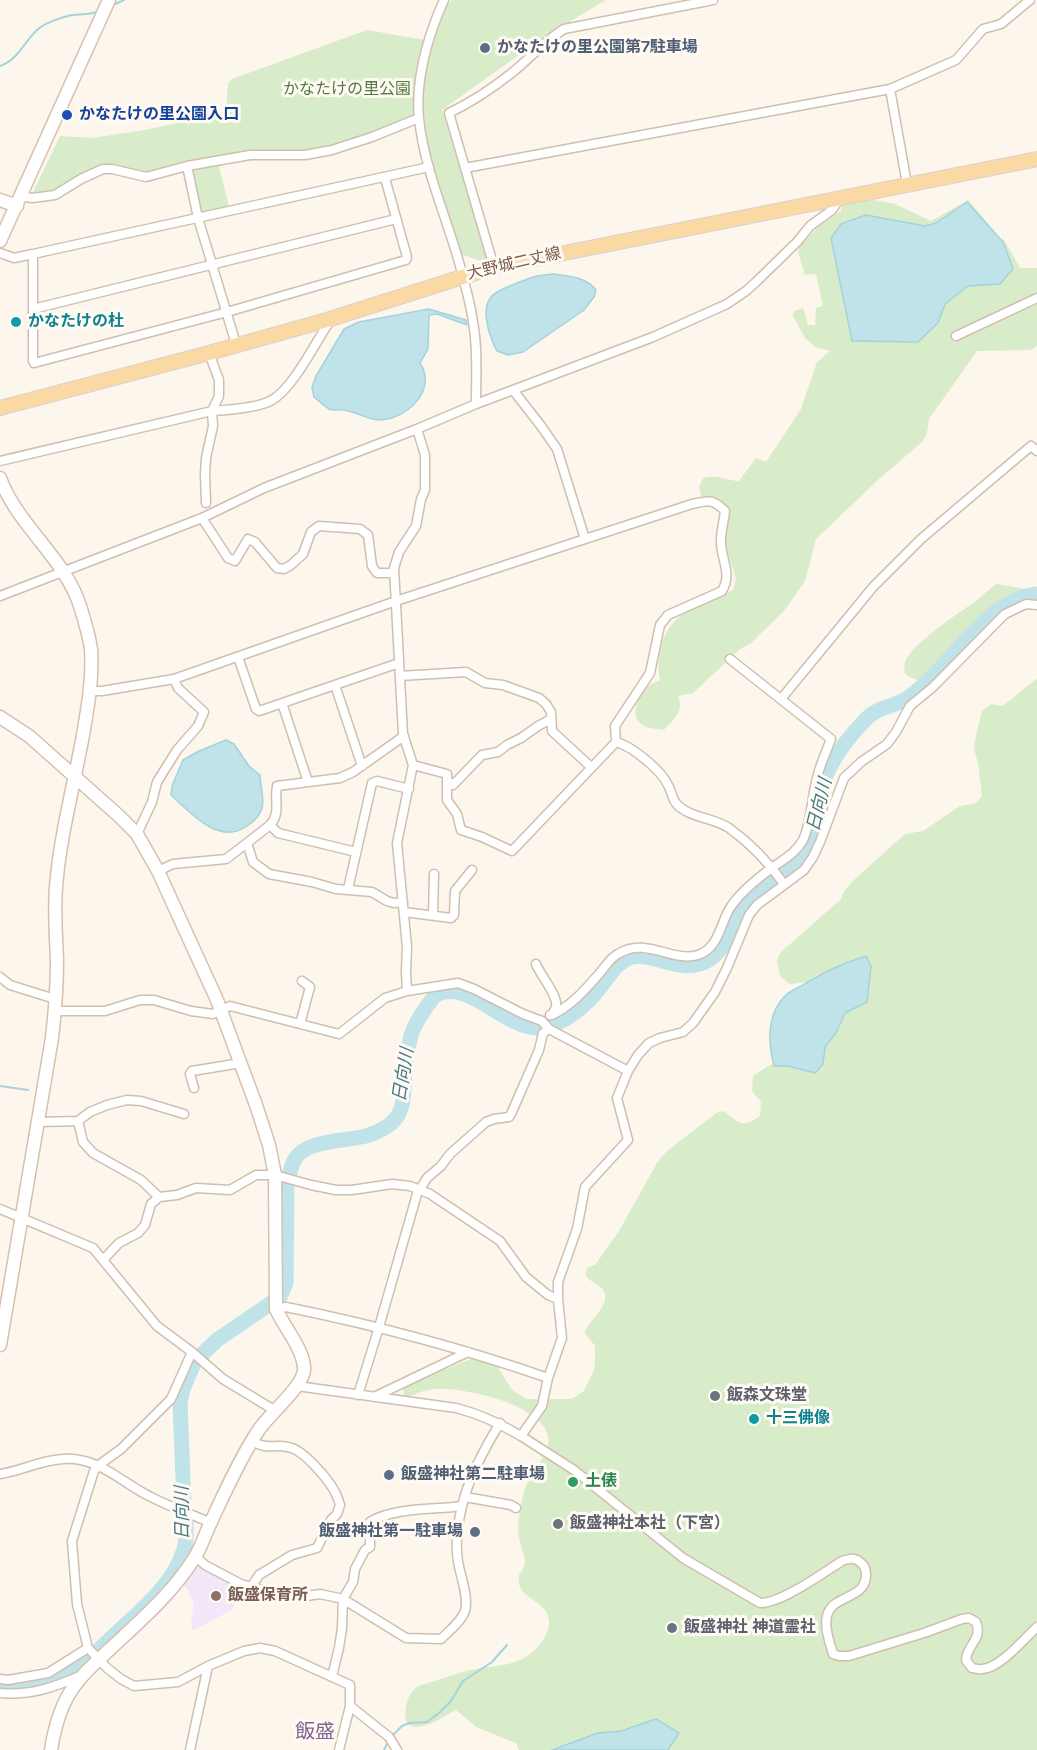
<!DOCTYPE html>
<meta charset="utf-8">
<style>
body{margin:0}
canvas{display:block;background:#fdf6ec}
</style>
<canvas width="1037" height="1750"></canvas>
<script>
const c = document.querySelector('canvas').getContext('2d');
c.lineJoin = 'round';
function paint(path, color) { c.fillStyle = color; c.fill(path, 'evenodd'); }
function strokePath(path, color, width, dash) { c.strokeStyle = color; c.lineWidth = width; c.lineCap = dash ? 'butt' : 'round'; c.setLineDash(dash || []); c.stroke(path); }
function write(font, color, halo, rows, align = 'center') {
  c.font = font + ' "Space Grotesk","Noto Sans JP",sans-serif'; c.lineWidth = 6; c.setLineDash([]); c.textBaseline = 'middle'; c.strokeStyle = halo; c.fillStyle = color; for (const [text, x, y, turn = 0] of rows) {
    c.save(); c.translate(x, y); c.rotate((+turn || 0) * Math.PI / 180); c.textAlign = isNaN(turn) ? turn : align; if (halo) c.strokeText(text, 0, 0); c.fillText(text, 0, 0); c.restore();
  }
}
const education = new Path2D(`
 M196,1563L204,1570L243,1590L240,1598L232,1610L194,1630H192L191,1621L194,1605L190,1594L182,1582Z`);
const green = new Path2D(`
 M452,0H606L544,37L442,110L489,261L483,262L461,254L431,159L426,136L424,115L359,138L307,151H251L147,174L100,166L71,179L54,193L33,196V192L60,136L92,138L145,130L226,112L228,83L232,79L367,30L431,41L443,10Z
 M218,162L229,207L201,214L193,173L197,167Z
 M870,199L895,204L931,221L968,200L996,233L992,236L945,303L1001,247L1003,238L1020,268H1037V346L1030,350L977,351L929,419L927,433L922,442L879,479L816,539L805,581L784,611L751,643L740,649L693,693L678,696C685,710 673,720 664,730C655,729 641,728 637,719C632,710 640,694 647,687C650,684 656,682 660,680C655,658 662,630 681,615C692,607 719,596 733,590L736,579L724,540L729,519L701,495L699,487L703,478C716,474 726,480 739,481L756,458L766,462L801,409L817,362L830,351L815,347L805,338L793,316L794,311L802,308L804,310L808,325H815L816,308L823,306L816,274L805,275L798,252L800,246L818,227L841,211L843,203Z
 M997,584L1026,589C1016,594 1006,599 998,607C973,630 948,667 917,680L908,676L904,672C905,669 904,665 905,662C911,644 959,613 976,601C984,595 988,589 997,584Z
 M1037,679V1750H519L516,1743L476,1727L456,1710C442,1717 422,1733 407,1724C403,1712 406,1695 417,1687C422,1684 429,1683 435,1681C446,1677 458,1673 470,1670C486,1666 505,1667 520,1660C534,1654 549,1638 549,1622C549,1602 523,1600 519,1584C518,1581 519,1578 519,1575C520,1573 524,1569 524,1567C527,1560 522,1552 521,1545C518,1536 518,1528 519,1518C520,1506 523,1493 528,1482C534,1469 551,1452 548,1437C543,1404 462,1387 435,1389C424,1390 414,1394 404,1399L403,1387L473,1358L495,1363L512,1390L527,1399H572L584,1391L594,1370L595,1362V1346L585,1333C588,1319 613,1305 603,1290C600,1284 590,1283 585,1274L588,1267L595,1265L619,1231L657,1163L667,1151L716,1113L723,1111C739,1120 739,1131 760,1116L761,1102L752,1091L753,1076L768,1066L823,1044L835,1030L840,1026L842,1021L835,971L817,974L807,982L790,984L780,976L777,960L780,953L841,899L845,890L854,880L905,834L923,831L960,806L976,803L982,796L978,763L974,749L976,736L982,711L991,704L1002,706C1015,698 1024,687 1037,679Z`);
const water = new Path2D(`
 M967,202L1003,242L1013,269L1000,284L968,286L945,304L938,323L918,342L852,341L831,238L841,224L866,215L925,226L936,223Z
 M554,274C569,276 586,277 596,290L594,297L584,310L523,352L508,355L497,351C490,338 480,310 491,297C496,291 506,288 512,285C529,278 536,275 554,274Z
 M429,309L466,320L467,325L437,314L429,315L428,349L420,363C438,390 406,420 379,420C368,420 355,411 343,410C338,409 334,411 329,409C324,406 319,401 314,397L312,387L316,376L344,329L359,322Z
 M226,740L234,744L249,766L260,775C260,786 265,798 262,808C260,816 253,822 247,826C219,846 191,813 171,795L172,786L183,760L199,751Z
 M866,956L871,966L867,1002L845,1013L836,1033L825,1047L823,1064L815,1073L788,1066H774C768,1042 766,1014 786,995C791,990 800,987 806,983C825,971 844,963 866,956Z
 M656,1719L679,1733L668,1750H552L598,1733L621,1731Z`);
const stream = new Path2D(`
 M113,5L124,0
 M0,66C18,60 24,42 37,30C44,23 62,17 72,15C82,14 90,15 100,11
 M0,1086L28,1090
 M394,1734L402,1726L409,1723L427,1722L439,1713L451,1701L463,1681L492,1662L507,1645
 M384,1750L387,1744`);
const river = new Path2D(`
 M0,1688C26,1693 56,1681 78,1668C89,1661 99,1649 109,1640C136,1614 173,1587 184,1549C188,1535 186,1518 184,1504L180,1403L183,1389L195,1361L217,1340L280,1297L286,1283L287,1185C289,1177 290,1167 295,1159C306,1140 346,1141 366,1136C373,1134 380,1131 386,1127C408,1114 403,1089 405,1067C406,1058 408,1049 410,1040C412,1028 420,1016 427,1006C430,1002 434,996 438,994C470,980 506,1030 540,1028C564,1026 589,1003 602,985C610,975 617,963 629,958C651,950 682,977 709,960C730,946 732,919 749,902C767,882 803,866 811,841C819,819 817,792 828,771C837,752 852,733 867,718C879,706 893,707 906,699C948,671 985,599 1037,594`);
const street = new Path2D(`
 M444,0C428,35 415,80 419,119C425,174 450,224 463,277C467,292 471,307 473,322C478,349 476,377 476,404
 M890,89L907,184
 M187,166L198,218L236,344
 M465,168L890,89L956,60L983,29L1001,24L1030,0
 M385,178L407,257L406,260L227,312L34,363L33,361V254L429,167
 M21,196L32,198L55,195L81,179L103,169H112L146,177L187,166L250,155H305L332,150L372,137L419,118
 M0,253L14,258L33,254
 M494,267L449,113C472,102 493,88 513,72C530,58 545,41 564,29L713,0
 M33,309L396,219
 M956,336L1037,298
 M513,390L541,426L557,449L585,539
 M0,461L212,411C228,410 259,408 272,400C293,388 314,345 328,324L327,320
 M206,503L205,474L206,458L213,426L212,411L219,396V380L209,353
 M202,518L264,488L417,429L476,404L653,337L727,304L746,291L756,282L797,242L810,226L832,210L840,198
 M0,596L202,518L228,558L235,561L248,539L255,542L277,568L284,569L291,565L303,554L311,532L319,526L360,529L368,535L372,566L377,573H394
 M238,657L256,709L259,711L399,663
 M400,676L466,672L485,683L503,685L539,698L546,704L551,712L552,731L591,767
 M335,685L362,766
 M90,691H102L174,679
 M781,699L873,587L921,539L1031,446L1037,451
 M282,703L308,782
 M413,765L447,774V800L457,814L461,830L482,837L512,851L616,742C632,746 661,770 668,785C671,790 672,797 675,802C687,818 713,817 729,828C750,843 769,863 784,884
 M447,780L453,785L482,755L498,752L507,745L521,738L538,726L551,719
 M270,825C281,814 274,800 277,786L340,778L353,772L404,736
 M137,834L152,802L157,782L177,750L198,726L204,712L178,688L174,679L396,601L692,504C709,500 713,499 725,511C724,521 721,530 721,540C720,558 733,573 722,591L668,615L660,625L650,673L615,726L616,742
 M247,843L270,825L278,833L356,852
 M158,871L173,864L226,859L247,843L253,862L269,874L312,882L336,889L372,892L387,901L394,903L403,902
 M348,889L372,783L377,781L409,789
 M404,912L451,918L454,915L455,891L472,870
 M433,915L434,874
 M536,964C540,975 558,995 556,1006C556,1009 553,1012 552,1015H550
 M0,977L10,985L55,999
 M407,991L406,972L407,947L397,843L413,765L403,734L394,568L399,552L416,526L421,499L425,490V455L417,429
 M55,1011H105L140,1000H154L191,1011L213,1014L230,1006L339,1034L385,998L407,991L458,983L474,989L523,1014L542,1021L549,1029L628,1071L617,1098L628,1140L585,1187L577,1229L558,1282V1299L562,1338L548,1378L542,1406L521,1436C499,1423 480,1414 456,1408L297,1386
 M552,1015C572,1005 584,991 599,974C605,967 610,958 618,954C645,936 673,963 698,955C719,948 720,924 730,908C740,892 758,878 773,867C784,859 796,853 803,840C811,824 812,795 817,778C820,765 826,752 831,739L730,659
 M300,1024L310,987L302,981
 M628,1071L638,1055L649,1043L660,1038L683,1032L693,1023L715,992L727,968L749,915L757,905L804,870L813,857L820,842L844,778L861,762L887,744L896,732L910,706L933,687L1005,614L1026,604L1037,605
 M194,1088L190,1074L192,1071L241,1063
 M78,1121L83,1142L93,1153L141,1180L159,1197
 M38,1122L78,1121L90,1112L107,1105L127,1100L141,1101L184,1114
 M0,1209L93,1248L157,1326L192,1352L223,1379L274,1410
 M103,1260L119,1243L138,1233L145,1225L151,1204L159,1197L177,1195L196,1188L230,1190L256,1175H275L311,1185L336,1190H352L392,1184L410,1186L430,1194L500,1241L526,1277L548,1295L558,1299
 M276,1309L286,1307C375,1325 462,1348 548,1378
 M358,1395L379,1327L417,1194L427,1178L441,1166L450,1154L486,1122L494,1119L509,1117L511,1114L539,1050L543,1033L549,1029
 M374,1397L468,1352
 M521,1436L574,1470L683,1558L760,1603C780,1604 823,1573 842,1561C848,1559 854,1557 860,1562C864,1565 866,1570 866,1574C867,1600 832,1594 827,1616C824,1628 830,1643 833,1654L839,1656H849L924,1633L962,1619L969,1618L976,1622C983,1640 967,1644 966,1660L972,1668C975,1668 978,1670 982,1669C999,1669 1025,1638 1037,1627
 M0,1474C21,1471 41,1460 63,1459C98,1456 122,1483 151,1497C170,1507 191,1514 211,1523
 M465,1497L511,1505L516,1508
 M195,1556L205,1565L241,1584L283,1596L299,1597L320,1594L343,1599L406,1638L441,1639C449,1631 461,1622 465,1611C469,1597 460,1575 458,1561C455,1544 458,1523 462,1506C469,1477 484,1449 500,1423
 M251,1587L259,1575L292,1555L317,1548L331,1520L337,1514L340,1505C339,1501 337,1496 335,1492C328,1479 303,1449 288,1447C273,1444 266,1450 252,1441
 M88,1648L107,1668L121,1679L134,1686L178,1682L208,1666L244,1651L260,1648L275,1651L350,1685V1706L339,1750
 M332,1676L339,1648L342,1628L343,1599L353,1582L355,1569L365,1550L370,1547V1522C394,1507 434,1510 462,1506
 M0,1679L8,1680L48,1673L88,1648L77,1604L72,1541L94,1471L99,1465L121,1449L171,1399L192,1352
 M0,1693C30,1696 55,1687 82,1675
 M350,1706L389,1737L397,1750
 M190,1750L208,1666`);
const secondary = new Path2D(`
 M0,200L17,206
 M0,241L109,0
 M0,478C18,527 66,558 81,609C85,622 89,635 91,649C93,678 88,706 83,735C74,785 60,836 56,887C54,912 56,936 57,960C57,986 55,1012 52,1038L0,1345
 M0,717L29,736L119,816L137,834L158,871L217,1000L256,1105L269,1145L275,1175L276,1309C284,1327 305,1351 304,1370C303,1387 268,1415 258,1431C240,1458 224,1494 210,1524C205,1535 201,1547 195,1557C172,1594 140,1621 109,1650C94,1664 79,1677 69,1694C59,1711 54,1731 51,1750`);
const primary = new Path2D(`
 M0,408L209,353L327,320L494,267L1037,159`);
const markers = [
 [485,48,6,"#5c6f8a"],
 [67,115,6,"#1a4fb4"],
 [16,322,6,"#0f9aa8"],
 [715,1396,6,"#6b7280"],
 [754,1419,6,"#0f9aa8"],
 [389,1475,6,"#5c6f8a"],
 [573,1482,6,"#2e9e5b"],
 [558,1524,6,"#6b7280"],
 [475,1532,6,"#5c6f8a"],
 [216,1596,6,"#8d6e63"],
 [672,1628,6,"#6b7280"]
];
const serviceNames = [
 ["かなたけの里公園第7駐車場",497,48],
 ["飯盛神社第二駐車場",401,1475],
 ["飯盛神社第一駐車場",463,1532,"right"]
];
const parkNames = [
 ["かなたけの里公園",347,90]
];
const transitNames = [
 ["かなたけの里公園入口",79,115]
];
const streetNames = [
 ["大野城二丈線",514,264,-13]
];
const cultureNames = [
 ["かなたけの杜",28,322],
 ["十三佛像",766,1419]
];
const worshipNames = [
 ["飯森文珠堂",727,1396],
 ["飯盛神社本社（下宮）",570,1524],
 ["飯盛神社 神道霊社",684,1628]
];
const leisureNames = [
 ["土俵",585,1482]
];
const educationNames = [
 ["飯盛保育所",228,1596]
];
const waterNames = [
 ["日向川",820,805,-76],
 ["日向川",404,1075,-81],
 ["日向川",183,1513,-91]
];
const quarterNames = [
 ["飯盛",315,1733]
];
paint(education, '#f3e8fa');
paint(green, '#d8ecc9');
paint(water, '#bfe3e8');
strokePath(water, '#a5d3da', 1.5);
strokePath(stream, '#a5d3da', 2);
strokePath(river, '#bfe3e8', 15);
strokePath(street, '#d1beb0', 11);
strokePath(secondary, '#d6c0b0', 15);
strokePath(primary, '#dad1cd', 16);
strokePath(street, '#fff', 8);
strokePath(secondary, '#fff', 12);
strokePath(primary, '#fbd9a5', 14);
for (const [x, y, r, color] of markers) { const dot = new Path2D(); dot.arc(x, y, r, 0, 2 * Math.PI); c.fillStyle = color; c.fill(dot); strokePath(dot, '#fffaf3', 2); }
write('bold 16px', '#4e5e75', '#fffaf3', serviceNames, 'left');
write('16px', '#537a41', '#fffaf3', parkNames);
write('bold 16px', '#164399', '#fffaf3', transitNames, 'left');
write('16px', '#7a5c4d', '#fffaf3', streetNames);
write('bold 16px', '#0d838f', '#fffaf3', cultureNames, 'left');
write('bold 16px', '#5b616d', '#fffaf3', worshipNames, 'left');
write('bold 16px', '#27864d', '#fffaf3', leisureNames, 'left');
write('bold 16px', '#785e54', '#fffaf3', educationNames, 'left');
write('italic 18px', '#437c86', '#fffaf3', waterNames);
write('20px', '#846695', '#fffaf3', quarterNames);
</script>
